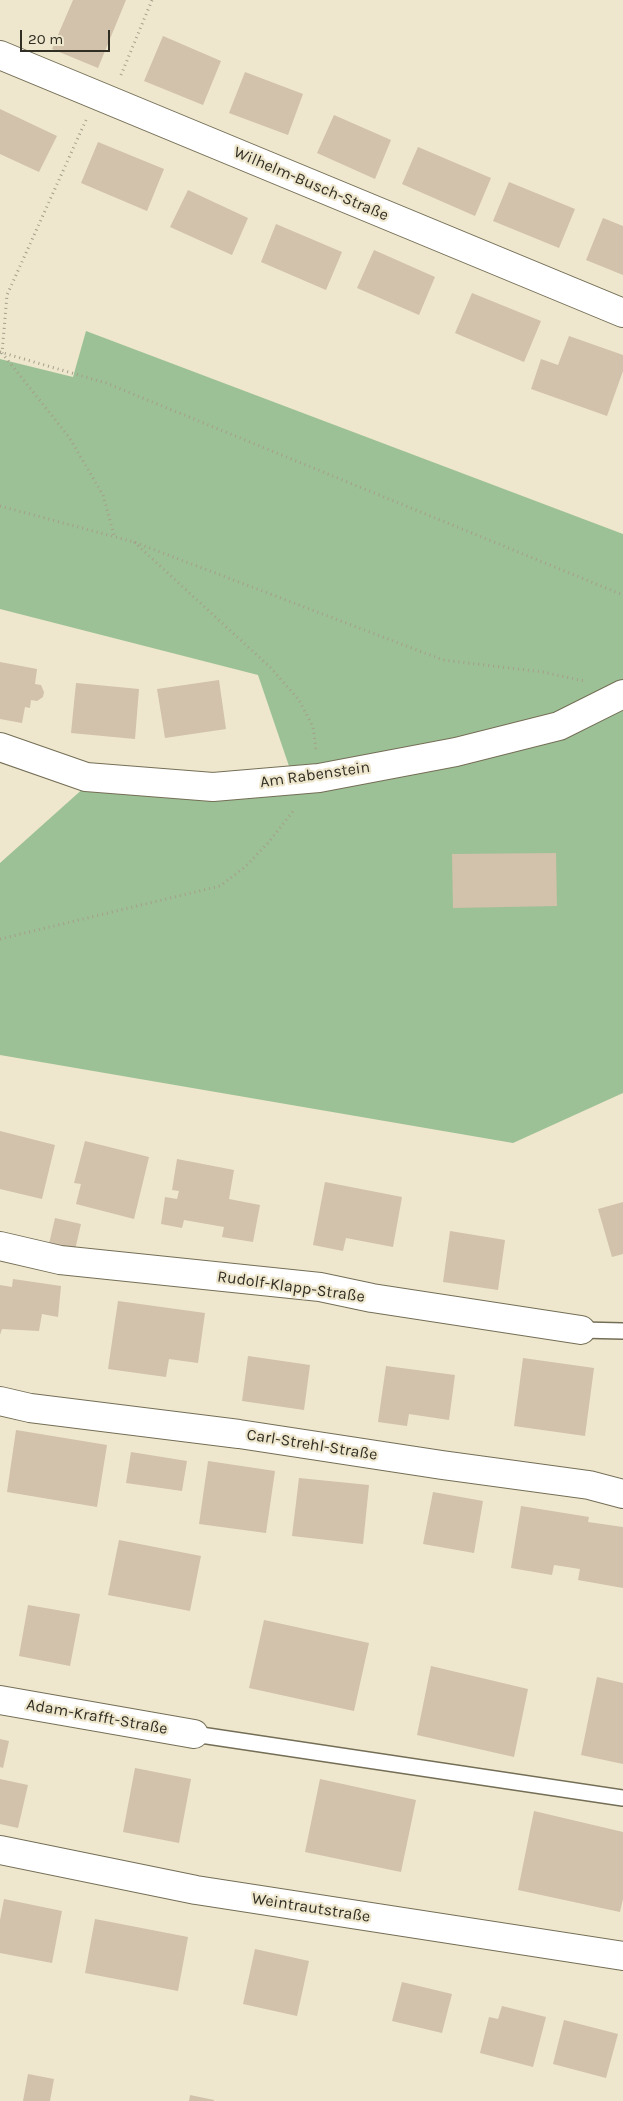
<!DOCTYPE html>
<meta charset="utf-8">
<style>
body{margin:0}
#map{position:relative;width:623px;height:2101px;overflow:hidden;background:#eee7cd;font-family:Karla,sans-serif}
canvas{display:block}
.scale{position:absolute;left:20px;top:30px;width:90px;height:22px;box-sizing:border-box;border:2px solid #312e24;border-top:0;padding-left:6px;font-size:15px;line-height:18px;white-space:nowrap;color:#312e24;-webkit-text-stroke:4px #eee7cd;paint-order:stroke}
</style>
<div id="map">
<canvas width="623" height="2101"></canvas>
<div class="scale">20 m</div>
</div>
<script>
const c = document.querySelector('canvas').getContext('2d');
c.lineJoin = 'round';
function paint(path, color) { c.fillStyle = color; c.fill(path, 'evenodd'); }
function strokePath(path, color, width, dash) { c.strokeStyle = color; c.lineWidth = width; c.lineCap = dash ? 'butt' : 'round'; c.setLineDash(dash || []); c.stroke(path); }
function write(font, color, halo, rows, align = 'center') {
  c.font = font + ' Karla,sans-serif'; c.lineWidth = 4.5; c.setLineDash([]); c.textBaseline = 'middle'; c.strokeStyle = halo; c.fillStyle = color; for (const [text, x, y, turn = 0] of rows) {
    c.save(); c.translate(x, y); c.rotate((+turn || 0) * Math.PI / 180); c.textAlign = isNaN(turn) ? turn : align; if (halo) c.strokeText(text, 0, 0); c.fillText(text, 0, 0); c.restore();
  }
}
const forest = new Path2D(`
 M86,331L623,534V1093L513,1143L0,1055V863L86,786L291,772L258,675L0,609V359L73,377Z`);
const building = new Path2D(`
 M73,0H126L98,68L52,49Z
 M163,36L221,61L203,105L144,81Z
 M245,72L303,94L288,135L229,113Z
 M0,109L57,136L39,172L0,154Z
 M334,115L391,140L375,179L317,153Z
 M98,142L164,169L147,211L81,183Z
 M418,147L491,178L475,216L402,184Z
 M509,182L575,209L559,248L493,221Z
 M188,190L248,218L232,255L170,227Z
 M603,218L623,226V275L586,260Z
 M276,224L342,252L326,290L261,262Z
 M374,250L435,277L419,315L357,288Z
 M472,293L541,321L524,362L455,333Z
 M569,336L623,355V371L607,416L531,389L541,359L558,365Z
 M0,662L37,669L35,684L41,685L44,692L43,697L37,701L31,700L30,708L25,707L22,723L0,719Z
 M219,680L226,729L165,738L157,689Z
 M76,683L139,689L135,739L71,733Z
 M556,853L557,906L453,908L452,854Z
 M0,1131L55,1145L42,1199L0,1189Z
 M85,1141L149,1157L134,1219L76,1204L81,1184L74,1183Z
 M177,1159L234,1170L229,1199L260,1205L253,1242L222,1237L224,1227L184,1220L182,1228L161,1224L165,1197L177,1199L179,1191L172,1190Z
 M325,1182L402,1197L393,1247L346,1238L343,1251L313,1245Z
 M623,1202V1254L612,1257L598,1209Z
 M55,1218L81,1224L75,1250L49,1244Z
 M450,1231L505,1240L498,1290L443,1282Z
 M13,1279L61,1286L58,1317L42,1314L39,1331L2,1329L0,1335V1285L12,1287Z
 M118,1301L205,1313L198,1363L169,1359L166,1377L108,1369Z
 M248,1356L310,1365L304,1410L242,1401Z
 M523,1358L594,1368L585,1436L514,1426Z
 M386,1366L455,1375L449,1420L409,1414L407,1426L378,1422Z
 M16,1430L107,1445L97,1507L7,1492Z
 M131,1452L187,1461L182,1491L126,1483Z
 M208,1461L275,1471L266,1533L199,1524Z
 M299,1478L369,1485L363,1544L292,1536Z
 M433,1492L483,1501L474,1553L423,1544Z
 M521,1506L589,1517L588,1522L623,1527V1588L578,1580L580,1569L554,1565L552,1575L511,1568Z
 M119,1540L201,1556L190,1611L108,1595Z
 M28,1605L80,1614L70,1666L19,1656Z
 M264,1620L369,1643L354,1711L249,1688Z
 M431,1666L528,1689L514,1757L417,1735Z
 M597,1677L623,1683V1764L581,1755Z
 M0,1739L9,1741L3,1768L0,1767Z
 M135,1768L191,1779L179,1843L123,1832Z
 M0,1779L28,1785L18,1828L0,1824Z
 M320,1779L416,1800L401,1872L305,1852Z
 M534,1811L623,1832V1899L620,1912L518,1890Z
 M4,1899L62,1911L52,1963L0,1953V1920Z
 M95,1919L188,1937L178,1991L85,1973Z
 M255,1949L309,1961L297,2016L243,2004Z
 M402,1982L452,1994L442,2033L392,2021Z
 M502,2006L546,2017L533,2067L480,2053L489,2017L498,2019Z
 M564,2020L618,2034L606,2078L553,2064Z
 M28,2074L54,2079L50,2101H23Z
 M190,2095L214,2100V2101H189Z`);
const path = new Path2D(`
 M121,75L152,0
 M86,120L7,295L2,353L69,437L103,495L114,535
 M0,352L106,383L623,595
 M0,506L134,542L443,660L543,672L584,681
 M134,542L271,668L299,700L313,727L316,750
 M0,939L220,886L245,867L268,843L294,810`);
const lane = new Path2D(`
 M581,1330L623,1331
 M194,1734L623,1798`);
const street = new Path2D(`
 M0,55L623,313
 M0,747L86,777L213,787L319,778L456,752L559,726L623,694
 M0,1246L60,1260L320,1287L372,1298L581,1330
 M0,1401L30,1408L239,1434L442,1465L589,1485L623,1494
 M0,1700L194,1734`);
const secondary = new Path2D(`
 M0,1850L196,1890L623,1956`);
const streetNames = [
 ["Wilhelm-Busch-Straße",311,184,23],
 ["Am Rabenstein",315,775,-8],
 ["Rudolf-Klapp-Straße",291,1287,8],
 ["Carl-Strehl-Straße",312,1445,9],
 ["Adam-Krafft-Straße",97,1717,10],
 ["Weintrautstraße",311,1908,9]
];
paint(forest, '#9dc196');
paint(building, '#d2c1ab');
strokePath(lane, '#746e56', 18);
strokePath(street, '#746e56', 30);
strokePath(secondary, '#746e56', 30);
strokePath(path, '#a49f8b', 3, [1, 4]);
strokePath(lane, '#fff', 15);
strokePath(street, '#fff', 28);
strokePath(secondary, '#fff', 28);
write('16px', '#312e24', '#eee7cd', streetNames);
</script>
